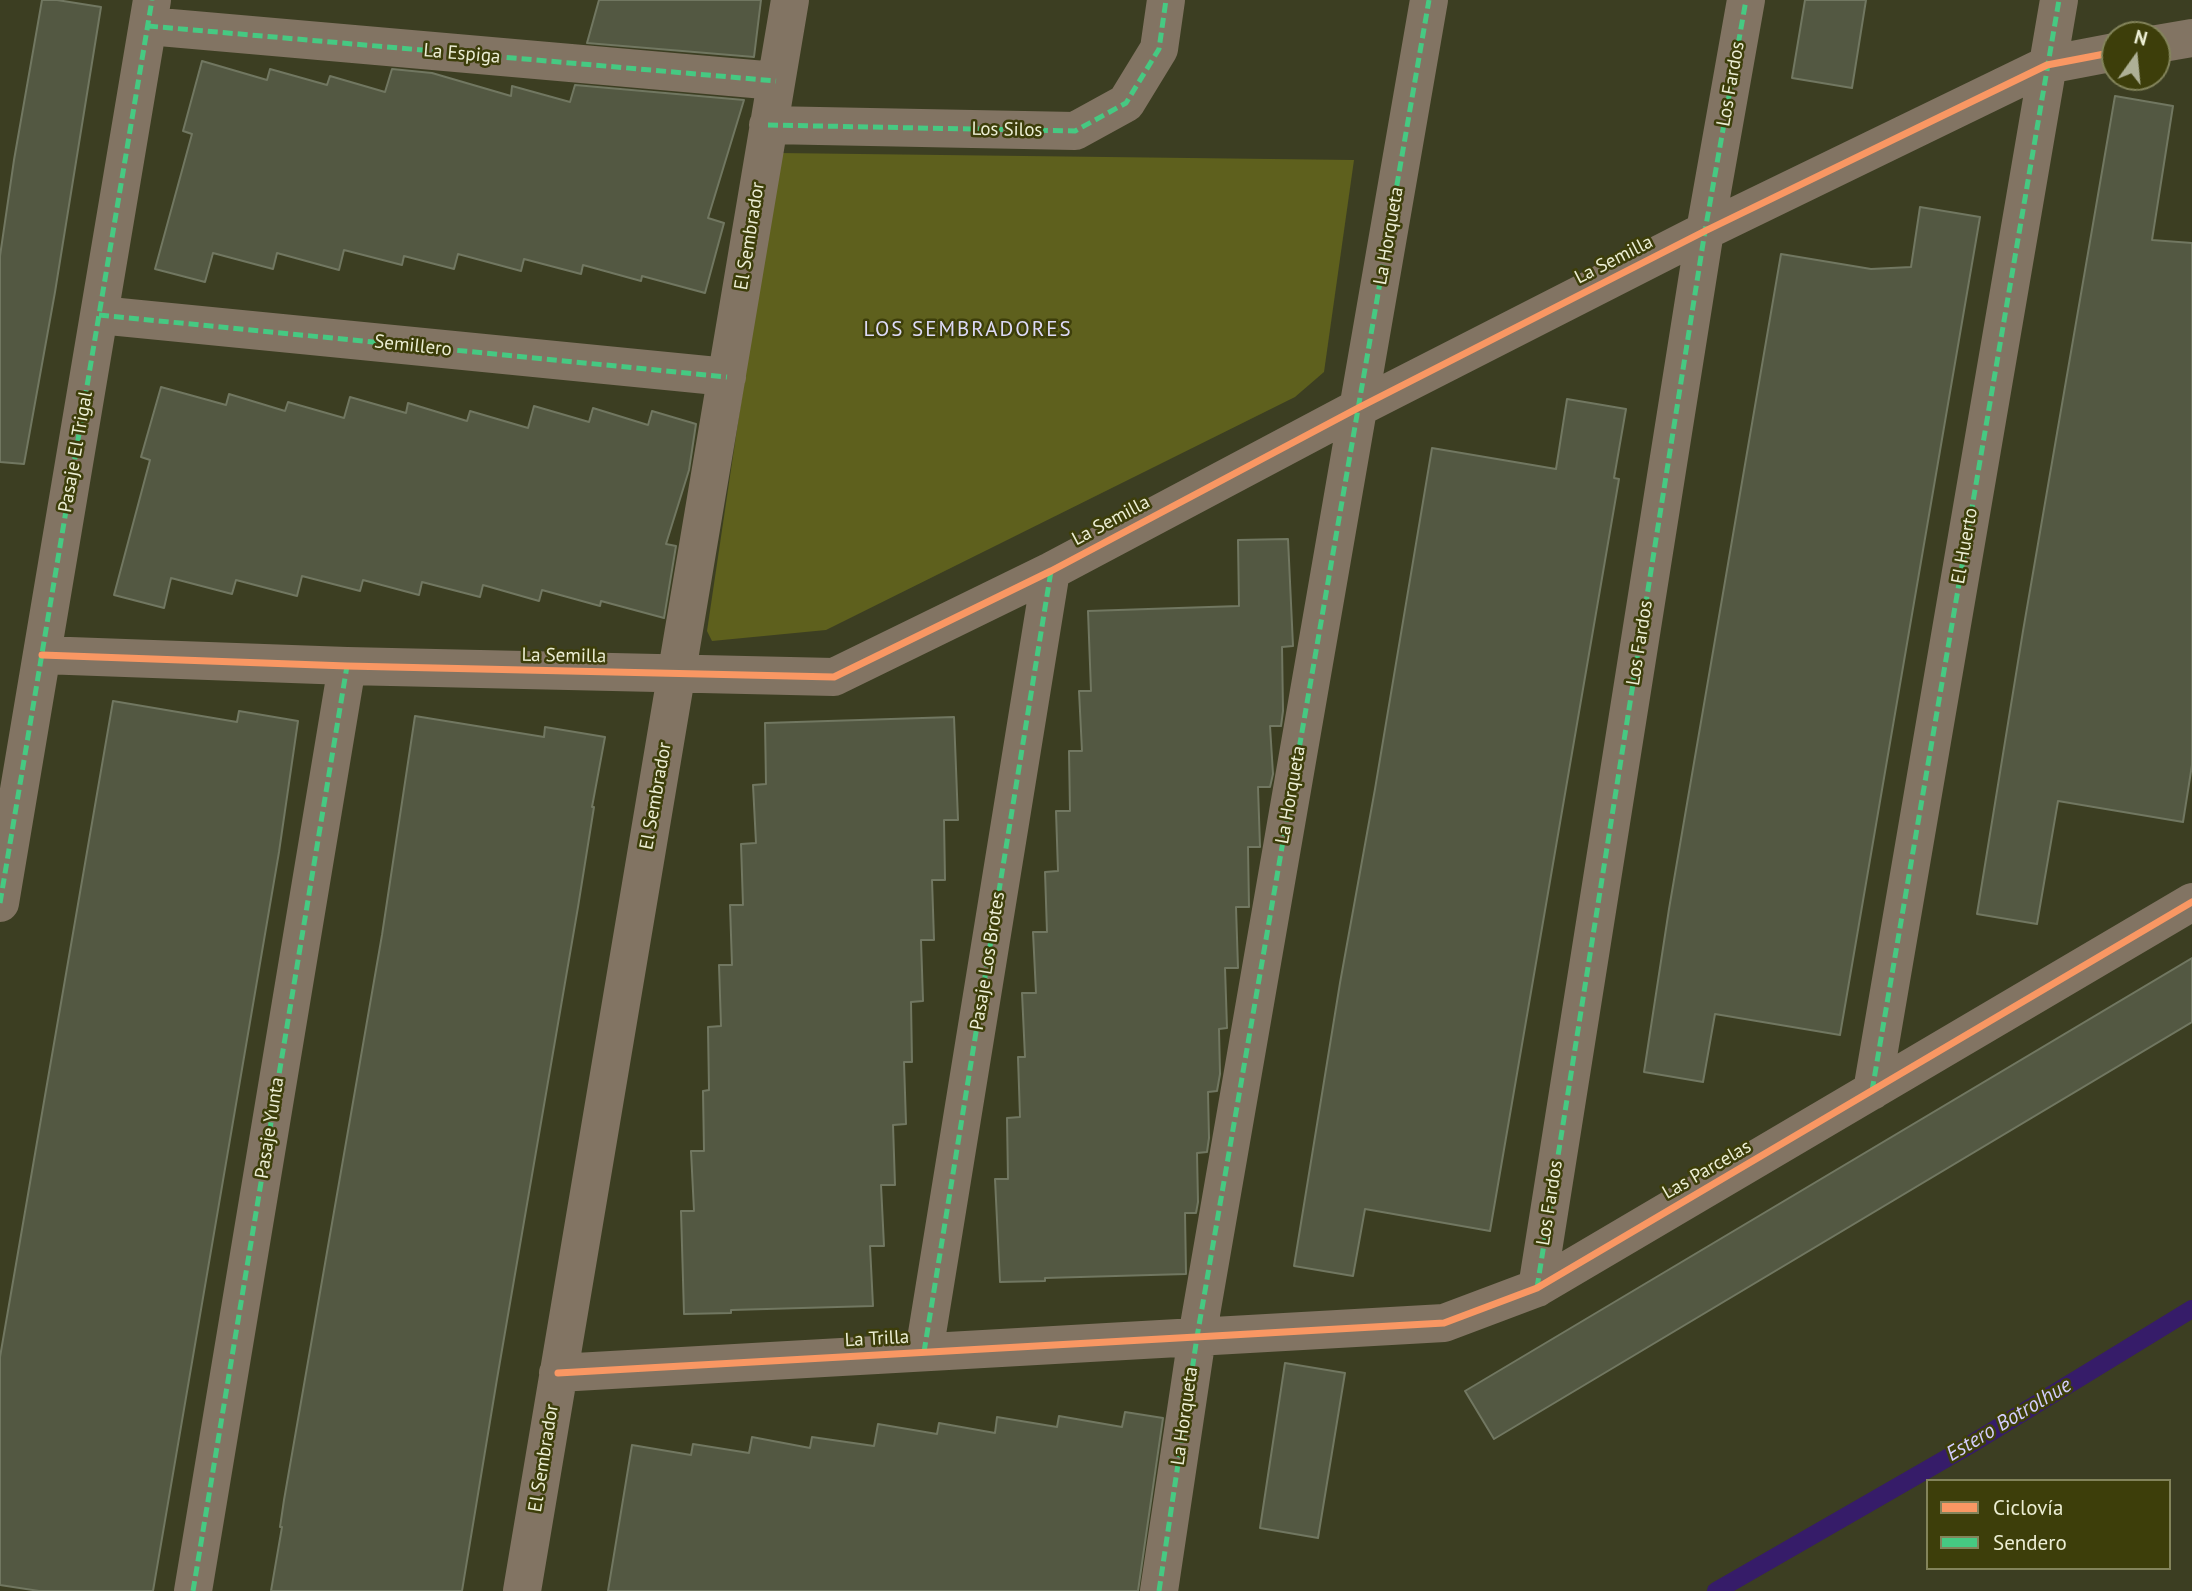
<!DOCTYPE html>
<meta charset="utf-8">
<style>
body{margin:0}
#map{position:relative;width:2192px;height:1591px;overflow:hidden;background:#3c3e22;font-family:"PT Sans",sans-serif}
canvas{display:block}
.legend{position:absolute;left:1926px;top:1479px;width:245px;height:91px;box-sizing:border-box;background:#3d3e0a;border:2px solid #83845b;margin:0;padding:9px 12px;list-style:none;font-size:21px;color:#eceed4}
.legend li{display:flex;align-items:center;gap:14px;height:35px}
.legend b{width:35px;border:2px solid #83845b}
.north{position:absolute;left:2101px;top:21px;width:70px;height:70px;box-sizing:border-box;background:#3d3e0a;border:2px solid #83845b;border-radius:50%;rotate:15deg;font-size:19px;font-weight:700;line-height:28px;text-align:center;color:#eceed4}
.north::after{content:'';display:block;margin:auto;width:24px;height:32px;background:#aeb096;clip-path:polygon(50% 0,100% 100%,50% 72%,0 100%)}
</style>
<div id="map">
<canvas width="2192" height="1591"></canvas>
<ul class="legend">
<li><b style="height:9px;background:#f99763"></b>Ciclovía</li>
<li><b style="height:9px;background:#46c982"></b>Sendero</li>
</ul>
<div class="north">N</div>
</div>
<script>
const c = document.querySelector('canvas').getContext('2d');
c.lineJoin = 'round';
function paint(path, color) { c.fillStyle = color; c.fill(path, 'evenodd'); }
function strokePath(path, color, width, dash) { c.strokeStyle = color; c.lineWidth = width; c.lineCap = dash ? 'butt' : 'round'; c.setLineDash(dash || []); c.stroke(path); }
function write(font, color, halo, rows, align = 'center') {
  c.font = font + ' "PT Sans",sans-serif'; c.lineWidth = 5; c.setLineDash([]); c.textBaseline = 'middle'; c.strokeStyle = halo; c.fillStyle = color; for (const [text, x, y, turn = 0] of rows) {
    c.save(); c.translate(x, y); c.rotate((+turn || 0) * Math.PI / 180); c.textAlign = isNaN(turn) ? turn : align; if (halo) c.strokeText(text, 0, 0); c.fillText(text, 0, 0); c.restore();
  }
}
const green = new Path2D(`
 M778,153L1354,160L1324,372L1295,397L826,630L712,641L707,631Z`);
const stream = new Path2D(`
 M1716,1591L1968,1446L2192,1309`);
const building = new Path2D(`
 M42,0H57L101,7L55,292L24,464L0,462V256L14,160Z
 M599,0H761L754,57L587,43Z
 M1805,0H1866L1852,88L1792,78Z
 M202,61L267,80L270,69L327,85L330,76L385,92L392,69L432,73L511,96L512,86L570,102L575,85L744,100L708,218L724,223L705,293L642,276L641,281L583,265L581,274L524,259L521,271L458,254L454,269L404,256L402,265L344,250L339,270L277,253L273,269L213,253L205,282L155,269L192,134L183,131Z
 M2115,96L2173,106L2152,240L2192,243V765L2183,822L2058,801L2037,924L1977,914L2023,631Z
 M1920,207L1980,217L1840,1035L1715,1014L1703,1082L1644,1072L1669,909L1781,254L1871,269L1911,267Z
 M161,387L226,405L229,394L285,411L288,402L344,418L350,397L406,413L408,403L467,421L470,411L528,428L534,406L589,422L593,408L648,425L652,411L696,424L689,470L666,544L676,546L664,618L601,601L600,606L542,590L539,601L483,585L480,597L422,582L419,595L363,580L360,591L302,576L297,596L236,580L232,594L171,578L164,608L114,595L150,460L141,457Z
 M1567,399L1626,409L1614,478L1619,479L1490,1231L1365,1209L1353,1276L1294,1266L1340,983L1375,789L1432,448L1556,469Z
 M1288,539L1293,646L1282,647L1283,711L1281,726H1270L1273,774L1270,787H1258L1260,847H1248L1249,907H1236L1238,968H1225L1227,1028L1219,1029L1220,1074L1217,1091L1208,1092L1209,1138L1207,1152L1197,1153L1198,1202L1196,1213H1185L1186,1274L1045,1278V1281L1000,1282L995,1179H1008L1007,1118L1020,1117L1018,1057H1025L1022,993H1036L1033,932H1047L1045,872L1058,871L1056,811H1070L1069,751H1082L1079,691H1091L1088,611L1239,606L1238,540Z
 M113,701L237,722L239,711L298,721L279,852L153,1591H39L0,1585V1357Z
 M415,716L544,737L545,727L605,737L592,807H594L578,907L497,1379L462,1591H271L282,1527H280L284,1500L382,935Z
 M954,717L958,820H944L945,880H932L934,940H921L923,1001L911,1002L912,1062H904L906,1124L893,1125L895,1185H881L884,1246H870L873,1306L731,1310V1313L684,1314L681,1211H694L691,1151H704L703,1091L709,1090L708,1027L721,1026L719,965H732L730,905H743L741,844L756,843L753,785L766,784L765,723Z
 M2192,958V1022L1494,1439L1465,1391Z
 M1285,1363L1345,1373L1318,1538L1260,1528Z
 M1125,1412L1163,1418L1138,1591H608L632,1445L691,1455L693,1444L749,1453L752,1437L810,1448L812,1437L874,1446L878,1424L937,1434L939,1423L995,1433L997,1417L1057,1427L1059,1416L1122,1427Z`);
const minor = new Path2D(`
 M148,26L776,81
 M2157,44L2192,38
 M768,125L1075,131L1126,103L1159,49L1166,0
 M99,315L727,377
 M42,655L347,666L834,677L1051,571L1358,408L1705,231L2047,65L2115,52
 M0,903L152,0
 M1872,1091L2059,0
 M1537,1288L1705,231L1746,0
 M924,1352L1051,571
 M558,1373L1444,1323L1537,1288L2192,902
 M193,1591L347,666
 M522,1591L790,0
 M1159,1591L1197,1337L1429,0`);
const quiet = new Path2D(`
 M148,26L776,81
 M768,125L1075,131L1126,103L1159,49L1166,0
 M99,315L727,377
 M0,903L152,0
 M1872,1091L2059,0
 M1537,1288L1705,231L1746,0
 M924,1352L1051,571
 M193,1591L347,666
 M1159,1591L1197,1337L1429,0`);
const cycleway = new Path2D(`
 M42,655L347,666L834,677L1051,571L1358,408L1705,231L2047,65L2115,52
 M558,1373L1444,1323L1537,1288L2192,902`);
const streetNames = [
 ["La Espiga",462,54,5],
 ["Los Fardos",1731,84,-80],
 ["Los Silos",1007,130,1],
 ["El Sembrador",750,236,-81],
 ["La Horqueta",1389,236,-80],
 ["La Semilla",1614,260,-27],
 ["Semillero",413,346,6],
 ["Pasaje El Trigal",76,452,-80],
 ["La Semilla",1111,521,-28],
 ["El Huerto",1965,546,-80],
 ["Los Fardos",1640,643,-81],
 ["La Semilla",564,656,1],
 ["La Horqueta",1291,795,-80],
 ["El Sembrador",656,796,-80],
 ["Pasaje Los Brotes",988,961,-81],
 ["Pasaje Yunta",270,1128,-81],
 ["Las Parcelas",1707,1170,-30],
 ["Los Fardos",1550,1203,-81],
 ["La Trilla",877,1339,-3],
 ["La Horqueta",1185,1416,-82],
 ["El Sembrador",544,1458,-81]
];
const neighbourhoodNames = [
 ["LOS SEMBRADORES",968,330]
];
const waterNames = [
 ["Estero Botrolhue",2009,1420,-31]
];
paint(green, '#5e601d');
strokePath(stream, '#361c69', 18);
paint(building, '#535842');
strokePath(building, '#717761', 2);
strokePath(minor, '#827463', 38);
strokePath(quiet, '#46c982', 5, [10, 5]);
strokePath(cycleway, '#f99763', 7);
write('19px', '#eceed4', '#3d3e0a', streetNames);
c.letterSpacing = '2px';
write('21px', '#dddaf7', '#3d3e0a', neighbourhoodNames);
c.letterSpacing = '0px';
write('italic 21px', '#d3cdfd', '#3d3e0a', waterNames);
</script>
